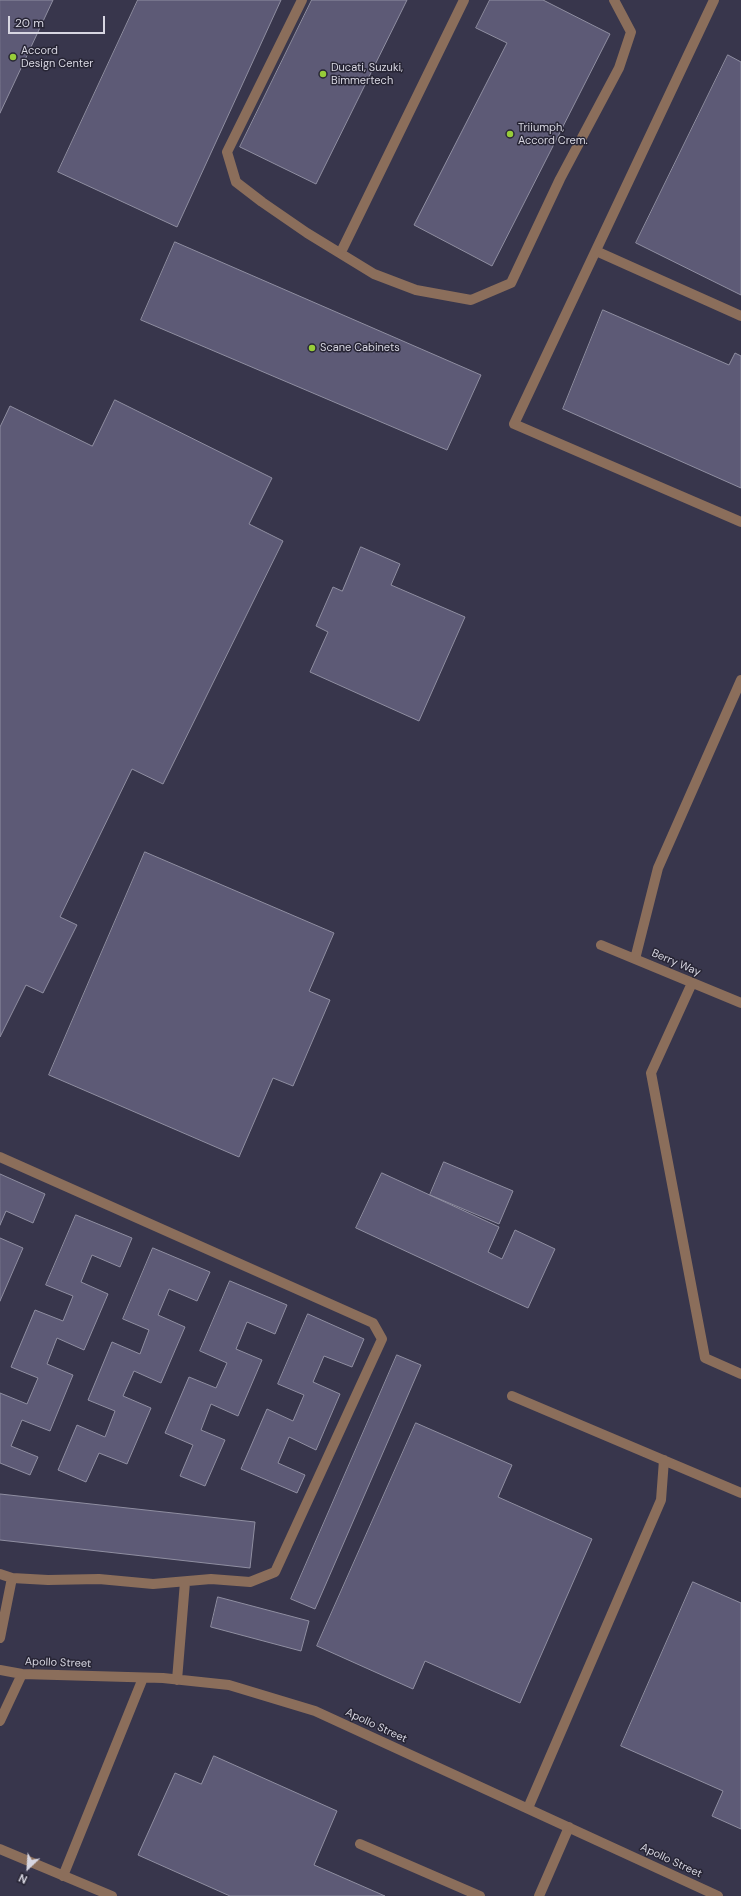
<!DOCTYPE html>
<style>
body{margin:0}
#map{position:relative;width:741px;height:1896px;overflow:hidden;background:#302f3f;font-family:"DM Sans",sans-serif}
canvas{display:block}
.north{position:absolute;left:8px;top:1848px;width:40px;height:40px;-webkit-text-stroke:3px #272535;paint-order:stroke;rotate:205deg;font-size:11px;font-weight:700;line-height:16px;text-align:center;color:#d7d6e1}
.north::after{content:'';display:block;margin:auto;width:14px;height:18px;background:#d7d6e1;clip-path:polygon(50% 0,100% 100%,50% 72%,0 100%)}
.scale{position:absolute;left:8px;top:16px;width:97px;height:18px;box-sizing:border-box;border:2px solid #d7d6e1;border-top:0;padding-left:5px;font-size:12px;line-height:14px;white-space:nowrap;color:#d7d6e1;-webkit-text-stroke:3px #272535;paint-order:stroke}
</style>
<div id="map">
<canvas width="741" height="1896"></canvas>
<div class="north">N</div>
<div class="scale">20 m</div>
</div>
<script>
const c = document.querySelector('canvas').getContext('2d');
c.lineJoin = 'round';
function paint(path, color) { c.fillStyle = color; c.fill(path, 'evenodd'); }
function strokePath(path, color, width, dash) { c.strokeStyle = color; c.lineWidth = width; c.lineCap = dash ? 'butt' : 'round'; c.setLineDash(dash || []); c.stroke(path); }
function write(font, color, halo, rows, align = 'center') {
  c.font = font + ' "DM Sans",sans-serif'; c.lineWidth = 3; c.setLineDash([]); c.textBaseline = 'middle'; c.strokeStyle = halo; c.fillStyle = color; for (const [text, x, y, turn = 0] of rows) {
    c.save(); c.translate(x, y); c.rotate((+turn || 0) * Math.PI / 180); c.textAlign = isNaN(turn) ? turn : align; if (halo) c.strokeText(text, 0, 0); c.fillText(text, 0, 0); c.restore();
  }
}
const built = new Path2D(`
 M0,0H741V1896H0Z`);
const building = new Path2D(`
 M0,0H53L0,113Z
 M138,0H281L177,227L58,172Z
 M312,0H407L316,184L240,147Z
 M490,0H543L610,34L492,266L414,225L507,43L476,28Z
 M728,55L741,62V295L636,243Z
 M175,242L481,375L447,450L141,320Z
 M603,310L729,365L735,353L741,356V488L563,409Z
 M115,400L272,478L249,524L283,541L163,784L132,769L60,917L77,925L43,993L26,985L0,1037V427L10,406L92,446Z
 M361,547L400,564L391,585L465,617L419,721L310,672L328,632L316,626L333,587L342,591Z
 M145,852L334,933L309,991L330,1000L293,1086L273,1078L239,1157L49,1075Z
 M444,1162L513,1191L499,1224L430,1195Z
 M382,1173L499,1227L488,1252L502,1259L515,1230L555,1249L528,1308L356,1228Z
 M0,1174L45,1194L33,1223L6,1211L0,1225Z
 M76,1215L132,1238L120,1267L92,1255L81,1282L108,1294L84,1350L57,1338L47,1364L73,1375L50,1431L22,1420L11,1446L38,1457L30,1475L0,1463V1393L27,1404L38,1378L11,1367L35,1310L63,1321L73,1296L46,1285Z
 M0,1238L23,1248L0,1301Z
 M153,1248L210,1272L197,1301L169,1289L158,1315L185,1327L161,1383L134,1371L123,1396L151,1408L127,1464L99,1453L86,1482L58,1470L77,1425L105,1437L115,1411L88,1400L112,1342L140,1354L149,1330L123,1319Z
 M230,1281L287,1305L275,1334L247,1322L236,1349L262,1360L238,1416L211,1404L201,1430L225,1440L205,1486L180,1476L193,1445L165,1433L189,1377L216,1388L227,1363L200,1351Z
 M308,1314L364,1339L352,1367L324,1356L313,1382L340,1394L316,1450L289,1437L278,1463L305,1475L297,1493L241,1469L267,1409L293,1421L304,1395L278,1384Z
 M397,1355L421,1365L315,1609L291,1599Z
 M416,1423L512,1465L498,1497L592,1539L520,1703L425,1661L413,1689L317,1646Z
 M0,1494L255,1522L250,1568L0,1540Z
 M693,1582L741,1603V1829L712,1816L723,1791L621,1746Z
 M218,1597L309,1621L301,1651L211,1627Z
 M214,1756L337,1811L314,1865L385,1896H230L138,1855L175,1773L201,1784Z`);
const minor = new Path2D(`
 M302,0L227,152L236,182L262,202L307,233L374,274L416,290L471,300L511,283L560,179L619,68L631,32L614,0
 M714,0L514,424L741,522
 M596,251L741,316
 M341,252L464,0
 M601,945L741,1003
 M635,959L658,868L741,680
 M692,983L651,1073L705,1358L741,1374
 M0,1157L373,1323L382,1339L275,1572L250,1582L211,1579L153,1584L99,1579L48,1580L12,1578L0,1574
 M512,1396L741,1493
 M0,1638L12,1578
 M0,1670L22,1674L163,1678L229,1685L315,1711L718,1896
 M177,1680L185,1582
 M0,1721L22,1674
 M528,1808L661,1500L664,1460
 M360,1844L480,1896
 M0,1849L112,1896
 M63,1876L143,1678
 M539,1896L569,1827`);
const markers = [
 [13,57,4,"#97cc39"],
 [323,74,4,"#97cc39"],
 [510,134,4,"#97cc39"],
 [312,348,4,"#97cc39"]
];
const poiNames = [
 ["Accord",21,51],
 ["Design Center",21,64],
 ["Ducati, Suzuki,",331,68],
 ["Bimmertech",331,81],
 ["Triiumph,",518,128],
 ["Accord Crem.",518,141],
 ["Scane Cabinets",320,348]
];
const streetNames = [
 ["Berry Way",676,963,23],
 ["Apollo Street",58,1663,2],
 ["Apollo Street",376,1726,25],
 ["Apollo Street",671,1861,25]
];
paint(built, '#38364c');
paint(building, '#5d5a76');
strokePath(building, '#8f8ea1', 1);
strokePath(minor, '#8b6e5b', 10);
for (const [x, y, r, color] of markers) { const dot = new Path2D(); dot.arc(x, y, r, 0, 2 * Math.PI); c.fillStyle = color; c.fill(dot); strokePath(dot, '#272535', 1.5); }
write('11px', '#d7d6e1', '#272535', poiNames, 'left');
write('11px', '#d7d6e1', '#272535', streetNames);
</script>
